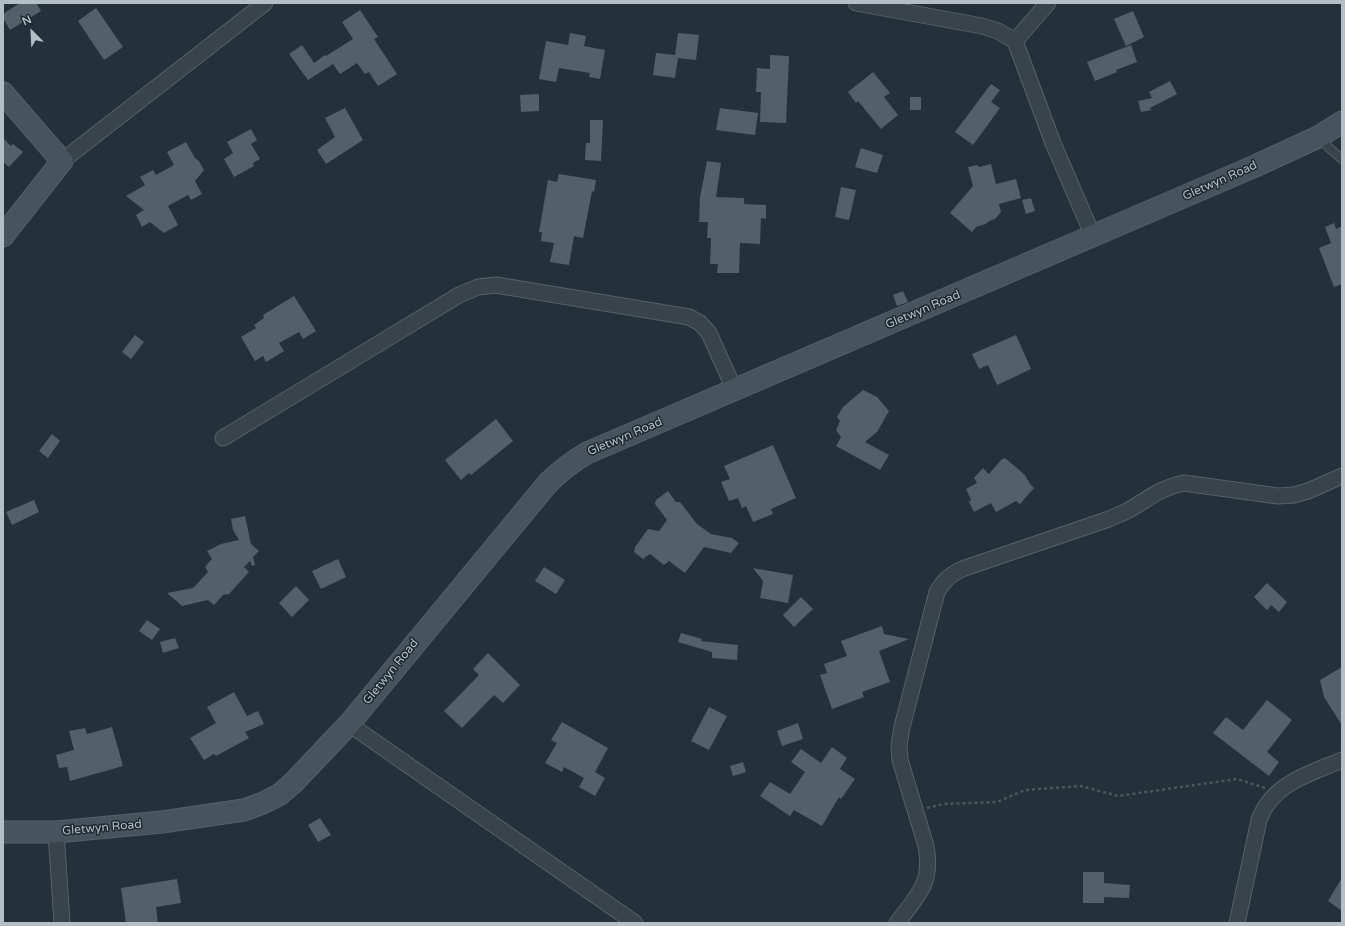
<!DOCTYPE html>
<style>
body{margin:0}
#map{position:relative;width:1345px;height:926px;overflow:hidden;background:#25313a;font-family:"Varela Round",sans-serif}
canvas{display:block}
.frame{position:absolute;inset:0;border:4px solid #b4bec6;pointer-events:none}
.north{position:absolute;left:12px;top:12px;width:40px;height:40px;-webkit-text-stroke:3px #1e282f;paint-order:stroke;rotate:336deg;font-size:11px;font-weight:700;line-height:16px;text-align:center;color:#b4bec6}
.north::after{content:'';display:block;margin:auto;width:14px;height:18px;background:#b4bec6;clip-path:polygon(50% 0,100% 100%,50% 72%,0 100%)}
</style>
<div id="map">
<canvas width="1345" height="926"></canvas>
<div class="frame"></div>
<div class="north">N</div>
</div>
<script>
const c = document.querySelector('canvas').getContext('2d');
c.lineJoin = 'round';
function paint(path, color) { c.fillStyle = color; c.fill(path, 'evenodd'); }
function strokePath(path, color, width, dash) { c.strokeStyle = color; c.lineWidth = width; c.lineCap = dash ? 'butt' : 'round'; c.setLineDash(dash || []); c.stroke(path); }
function write(font, color, halo, rows, align = 'center') {
  c.font = font + ' "Varela Round",sans-serif'; c.lineWidth = 3; c.setLineDash([]); c.textBaseline = 'middle'; c.strokeStyle = halo; c.fillStyle = color; for (const [text, x, y, turn = 0] of rows) {
    c.save(); c.translate(x, y); c.rotate((+turn || 0) * Math.PI / 180); c.textAlign = isNaN(turn) ? turn : align; if (halo) c.strokeText(text, 0, 0); c.fillText(text, 0, 0); c.restore();
  }
}
const building = new Path2D(`
 M20,3H36L41,11L10,30L3,18V14Z
 M96,8L123,47L104,60L78,21Z
 M360,10L378,37L374,39L397,74L378,86L369,72L365,74L357,63L340,74L333,64L308,80L289,54L302,45L314,63L325,55L326,56L353,39L342,22Z
 M1133,11L1144,37L1126,46L1114,19Z
 M570,33L586,36L584,46L605,50L600,79L589,77L590,73L559,68L556,82L539,79L546,41L568,45Z
 M678,33L699,35L696,60L678,58L675,78L653,75L656,53L675,55Z
 M1131,45L1137,62L1116,70L1117,72L1095,81L1087,62Z
 M770,55L789,56L786,123L760,122L761,92H756L757,68L770,69Z
 M873,72L890,93L884,97L898,115L881,129L858,101L856,103L848,92Z
 M1170,81L1177,94L1150,108L1151,110L1141,112L1138,101L1152,98L1149,92Z
 M991,84L1000,90L991,102L1000,108L973,145L955,132Z
 M539,94V111L521,112L520,95Z
 M910,97H921V110H910Z
 M345,108L363,140L326,164L317,150L335,137L325,118Z
 M720,108L758,113L755,135L716,130Z
 M590,120H603L601,161L585,160L586,143H590Z
 M251,129L257,140L251,144L260,159L253,163L254,166L234,177L224,159L233,153L227,142Z
 M3,138L11,146L13,144L23,152L9,167L3,162Z
 M186,142L195,158L199,161L204,170L195,181L202,194L191,200L188,195L168,206L178,225L164,233L150,222L142,227L136,215L144,210L126,196L145,185L140,177L153,170L156,175L174,165L167,152Z
 M861,148L883,155L877,173L855,167Z
 M707,161L721,163L716,197L744,198V204L766,205V219L761,218L760,244L740,243L739,273H717L718,264H710L711,238H707L708,222H699L700,197Z
 M991,164L996,184L1016,179L1021,198L999,204L1001,212L995,219L989,221L986,224L976,227L972,232L950,213L973,186L968,167L977,165L979,167Z
 M559,174L596,180L594,192L592,191L583,238L574,236L569,265L550,262L554,243L541,241L542,232H539L548,180L557,182Z
 M841,187L856,190L849,220L835,217Z
 M1031,198L1035,211L1026,214L1022,200Z
 M1334,223L1336,229L1342,226V284L1334,287L1319,248L1331,243L1325,227Z
 M903,291L908,302L897,306L893,295Z
 M294,296L316,331L303,339L299,332L279,343L284,351L266,362L263,356L255,361L241,337L256,328L254,325L264,318L263,315Z
 M135,335L144,342L131,359L122,352Z
 M1016,335L1031,369L997,385L988,365L979,369L972,354Z
 M863,390L877,397L889,411L877,432L865,442L889,455L880,470L836,446L841,437L836,430L840,421L837,417L843,407Z
 M496,419L513,441L471,475L469,473L461,480L445,460Z
 M52,434L60,441L48,458L39,451Z
 M773,445L796,498L771,509L773,514L753,522L746,506L742,508L738,498L729,501L721,482L730,479L724,466Z
 M1005,458L1025,475L1030,484L1034,488L1020,504L1016,501L996,512L991,503L974,512L969,502L971,500L966,489L977,483L974,478L983,468L989,474L1001,460Z
 M668,491L676,502H680L697,524L711,534L732,538L739,543L731,553L704,547L685,573L669,561L664,565L650,554L643,559L634,552L635,547L648,529L659,531L667,520L655,504L656,500Z
 M34,500L39,512L12,525L6,512Z
 M245,516L251,544L259,551L253,557L255,565L252,566L250,561L244,567L249,572L229,594L223,595L214,605L208,600L182,606L167,593L193,588L208,572L205,567L212,559L207,551L221,544L239,540L233,530L231,519Z
 M338,559L346,577L321,589L312,571Z
 M544,567L565,580L556,594L535,581Z
 M753,568L793,575L788,603L760,598L763,581Z
 M1267,583L1287,602L1279,612L1271,605L1267,610L1254,597Z
 M296,586L309,600L292,617L279,603Z
 M801,597L813,609L794,627L783,615Z
 M147,620L160,629L152,640L139,631Z
 M882,626L884,634L909,639L879,651L890,682L862,692L864,697L832,709L820,675L827,673L824,664L847,656L841,641Z
 M681,633L702,639L701,641L738,645L737,660L712,658V652L678,642Z
 M175,638L179,648L163,653L160,642Z
 M488,653L520,685L503,703L494,695L462,728L444,711L479,675L473,669Z
 M1342,667V725L1324,697L1320,680Z
 M234,692L247,716L258,711L264,724L245,732L249,738L216,756L214,754L204,760L190,738L216,723L207,707Z
 M1267,700L1292,720L1267,752L1279,762L1269,776L1213,733L1226,717L1243,730Z
 M709,707L727,716L709,750L691,741Z
 M562,722L608,748L595,772L605,778L595,796L579,787L584,778L564,767L562,772L545,763L557,743L551,740Z
 M798,723L803,739L782,746L777,731Z
 M112,727L123,766L70,781L67,767L59,768L56,755L74,750L69,731L85,728L87,734Z
 M832,747L847,758L840,769L855,779L841,799L839,797L822,826L794,810L790,816L760,796L770,782L790,794L805,772L791,762L801,749L821,763Z
 M743,762L746,772L733,776L730,766Z
 M320,818L331,835L318,842L308,825Z
 M1083,872H1104V883L1130,885L1129,898L1104,897V903H1083Z
 M1342,878V911L1328,901Z
 M177,879L181,903L156,907L158,923H126L121,888Z`);
const path = new Path2D(`
 M927,808L943,804L997,802L1025,790L1081,786L1118,796L1237,779L1265,788`);
const lane = new Path2D(`
 M1319,137L1329,148L1342,159`);
const street = new Path2D(`
 M856,3L982,26L998,31L1015,41L1053,143L1093,236
 M1015,41L1048,3
 M62,161L265,3
 M223,438L459,295L478,287L496,285L689,317L700,323L709,333L735,391
 M349,724L635,923
 M56,832L62,923
 M897,923C918,895 933,883 926,846L900,760L899,745L902,727L937,592C944,580 950,575 962,569L1109,519C1115,516 1121,514 1127,511C1147,500 1159,488 1184,483L1278,496L1294,495L1308,491L1342,476
 M1237,923L1259,820C1261,815 1263,810 1266,806C1282,781 1316,771 1342,760`);
const secondary = new Path2D(`
 M3,93L62,161L3,236
 M3,832H56L162,822L244,810L263,803L279,795L293,783L349,724L548,483C560,471 572,462 587,453L1253,167L1318,137L1342,122`);
const streetNames = [
 ["Gletwyn Road",1220,181,-24],
 ["Gletwyn Road",923,310,-23],
 ["Gletwyn Road",625,437,-23],
 ["Gletwyn Road",391,672,-51],
 ["Gletwyn Road",102,828,-5]
];
paint(building, '#52606a');
strokePath(lane, '#566168', 10);
strokePath(street, '#566168', 17);
strokePath(secondary, '#566168', 23);
strokePath(path, '#475958', 2.5, [3, 3]);
strokePath(lane, '#38434a', 8);
strokePath(street, '#38434a', 15);
strokePath(secondary, '#47535d', 21);
write('12px', '#b4bec6', '#1e282f', streetNames);
</script>
